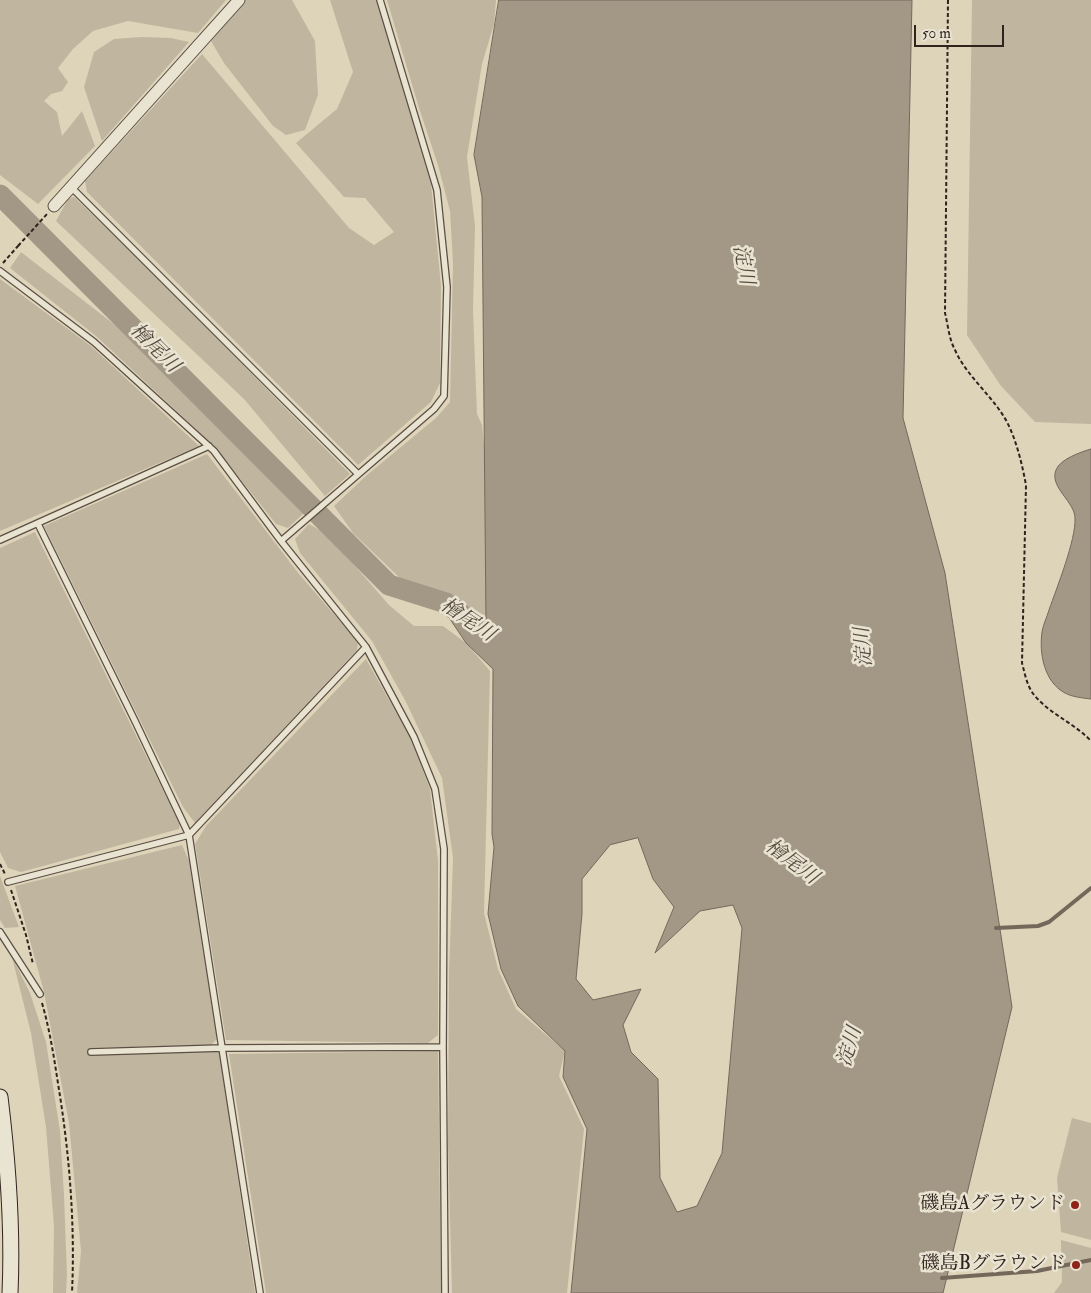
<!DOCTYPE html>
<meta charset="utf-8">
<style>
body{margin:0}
#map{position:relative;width:1091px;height:1293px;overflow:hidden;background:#ddd4ba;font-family:"IM FELL Double Pica",serif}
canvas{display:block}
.scale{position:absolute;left:914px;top:25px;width:90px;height:22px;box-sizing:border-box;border:2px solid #31221d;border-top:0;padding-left:6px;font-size:15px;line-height:18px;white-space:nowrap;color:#31221d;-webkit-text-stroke:4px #e9e3d2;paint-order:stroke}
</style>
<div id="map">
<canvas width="1091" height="1293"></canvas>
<div class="scale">50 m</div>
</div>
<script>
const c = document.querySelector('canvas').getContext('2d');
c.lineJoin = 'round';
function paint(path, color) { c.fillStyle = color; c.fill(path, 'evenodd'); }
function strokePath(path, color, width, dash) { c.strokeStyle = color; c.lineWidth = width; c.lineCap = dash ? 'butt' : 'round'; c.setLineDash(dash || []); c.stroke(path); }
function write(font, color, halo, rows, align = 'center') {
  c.font = font + ' "IM FELL Double Pica","Noto Serif JP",serif'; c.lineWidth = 5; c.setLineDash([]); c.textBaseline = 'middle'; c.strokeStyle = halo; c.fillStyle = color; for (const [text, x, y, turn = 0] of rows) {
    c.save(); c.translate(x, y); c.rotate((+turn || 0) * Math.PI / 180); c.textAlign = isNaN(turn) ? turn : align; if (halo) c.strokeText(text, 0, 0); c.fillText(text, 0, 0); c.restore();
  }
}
const green = new Path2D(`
 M0,0H226L198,33L128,21L93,31L73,49L58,68L68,82L62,91L51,94L44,101L57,112L62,136L82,111L95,146L38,204L0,175Z
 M244,0H292L315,41L318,95L305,130L286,135L273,126L224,63L211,41Z
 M330,0H376L431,184L441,286L440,383L431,402L358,465L87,192L85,181L202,54L349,228L374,245L394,232L365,198L344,197L296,143L337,109L353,72Z
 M387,0H496L494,24L482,64L467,157L475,226L473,310L477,414L482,425L485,454L488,606L484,619L452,599L402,580L353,533L334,506L367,475L436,418L450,402L453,263L450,211L438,165L419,108Z
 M972,0H1091V424L1035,422L1001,386L967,335Z
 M141,37L171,38L189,42L102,141L84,87L94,52L114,39Z
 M74,197L137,257L350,474L325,496L244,399L56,221L68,199Z
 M21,252L133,339L245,448L307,510L288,528L276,524L214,446L96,336L10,268Z
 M0,279L91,346L199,446L0,531Z
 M207,454L299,574L358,642L357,650L195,823L183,807L44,526Z
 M309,524L328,535L389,605L414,626H443L466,643L490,671L484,913L498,969L516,1009L565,1051L559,1076L584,1129L567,1293H452L448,1143L449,974L453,858L442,778L406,702L372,641L300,553L295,539Z
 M35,532L180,824L179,829L21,872L8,868L0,852V548Z
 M366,659L411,739L430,789L438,861V1035L428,1043L226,1040L195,844L206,826Z
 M182,845L189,861L217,1039L211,1045L89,1048L90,1055L219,1051L255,1293H77L81,1251L69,1123L44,992L15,886Z
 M0,876L19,927L5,928L0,920Z
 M12,957L30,993L46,1042L60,1131L64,1195L67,1275L66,1293H53L54,1226L46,1127L31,1033Z
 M438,1051L441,1293H266L229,1054Z
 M1072,1118L1091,1123V1240L1061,1232L1057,1178Z
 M1061,1240L1091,1248V1293H1054L1062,1282Z`);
const water = new Path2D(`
 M499,0H912L903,418L945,573L1012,1007L943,1293H571L587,1129L563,1077L565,1051L518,1006L501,969L488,914L494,847L492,834L493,669L466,643L438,601L436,594L445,597L486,622L482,197L474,155ZM638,838L653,879L674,907L655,953L700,911L733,905L742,928L722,1153L697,1206L677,1212L660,1178L658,1079L631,1052L623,1025L641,989L593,1000L576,979L582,914V879L610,845Z
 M1091,449V699C1083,698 1072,697 1065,693C1044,682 1039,653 1042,632C1043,625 1047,617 1049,610C1057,587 1076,540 1075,518C1075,502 1049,487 1056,470C1060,459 1081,452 1091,449Z`);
const stream = new Path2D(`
 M996,928L1038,926L1049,922L1091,888
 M942,1278L1037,1271L1091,1260`);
const river = new Path2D(`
 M0,195L389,585L446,603L462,615`);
const path = new Path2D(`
 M948,0L945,313C948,325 949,339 955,350C967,377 993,396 1007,422C1017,442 1022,464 1026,485L1022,663C1025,674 1027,687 1035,696C1050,714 1074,723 1091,741
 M18,246L47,214
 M3,263L18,246
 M0,864L5,874
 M11,890L26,935L33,964
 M42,1003C51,1034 55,1065 60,1096C70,1161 75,1227 72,1293`);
const lane = new Path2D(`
 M380,0L437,190L447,287L444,396L434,409L281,541L366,647L414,737L435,789L444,849L443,1047L445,1293
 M71,187L358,474
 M0,271L94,342L214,451L281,541
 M38,524L135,721L189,835L260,1293
 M0,540L209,446
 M8,882L189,835L366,647
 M0,932L40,994
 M91,1052L222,1048L443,1047`);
const street = new Path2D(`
 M54,206L239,0`);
const secondary = new Path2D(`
 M0,1097C8,1162 13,1227 10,1293`);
const markers = [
 [1075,1205,5,"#8f2418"],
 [1076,1265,5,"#8f2418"]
];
const poiNames = [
 ["磯島Aグラウンド",1065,1205],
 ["磯島Bグラウンド",1066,1265]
];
const waterNames = [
 ["淀川",742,265,79],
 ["檜尾川",154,349,45],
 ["檜尾川",467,621,34],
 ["淀川",865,647,-95],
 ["檜尾川",791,863,37],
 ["淀川",851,1047,-73]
];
paint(green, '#c0b69f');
paint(water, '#a39785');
strokePath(water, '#75685b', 1);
strokePath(stream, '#75685b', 4);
strokePath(river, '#a39785', 21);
strokePath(lane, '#5c4e44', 8);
strokePath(street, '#5c4e44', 13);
strokePath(secondary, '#31221d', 17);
strokePath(path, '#31221d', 2, [4, 2.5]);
strokePath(lane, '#e9e3d2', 5.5);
strokePath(street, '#e9e3d2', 11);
strokePath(secondary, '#e9e3d2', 15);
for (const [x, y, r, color] of markers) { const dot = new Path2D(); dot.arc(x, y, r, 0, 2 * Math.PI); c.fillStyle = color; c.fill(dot); strokePath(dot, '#e9e3d2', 2); }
write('19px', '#31221d', '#e9e3d2', poiNames, 'right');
write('italic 20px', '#594b41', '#e9e3d2', waterNames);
</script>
